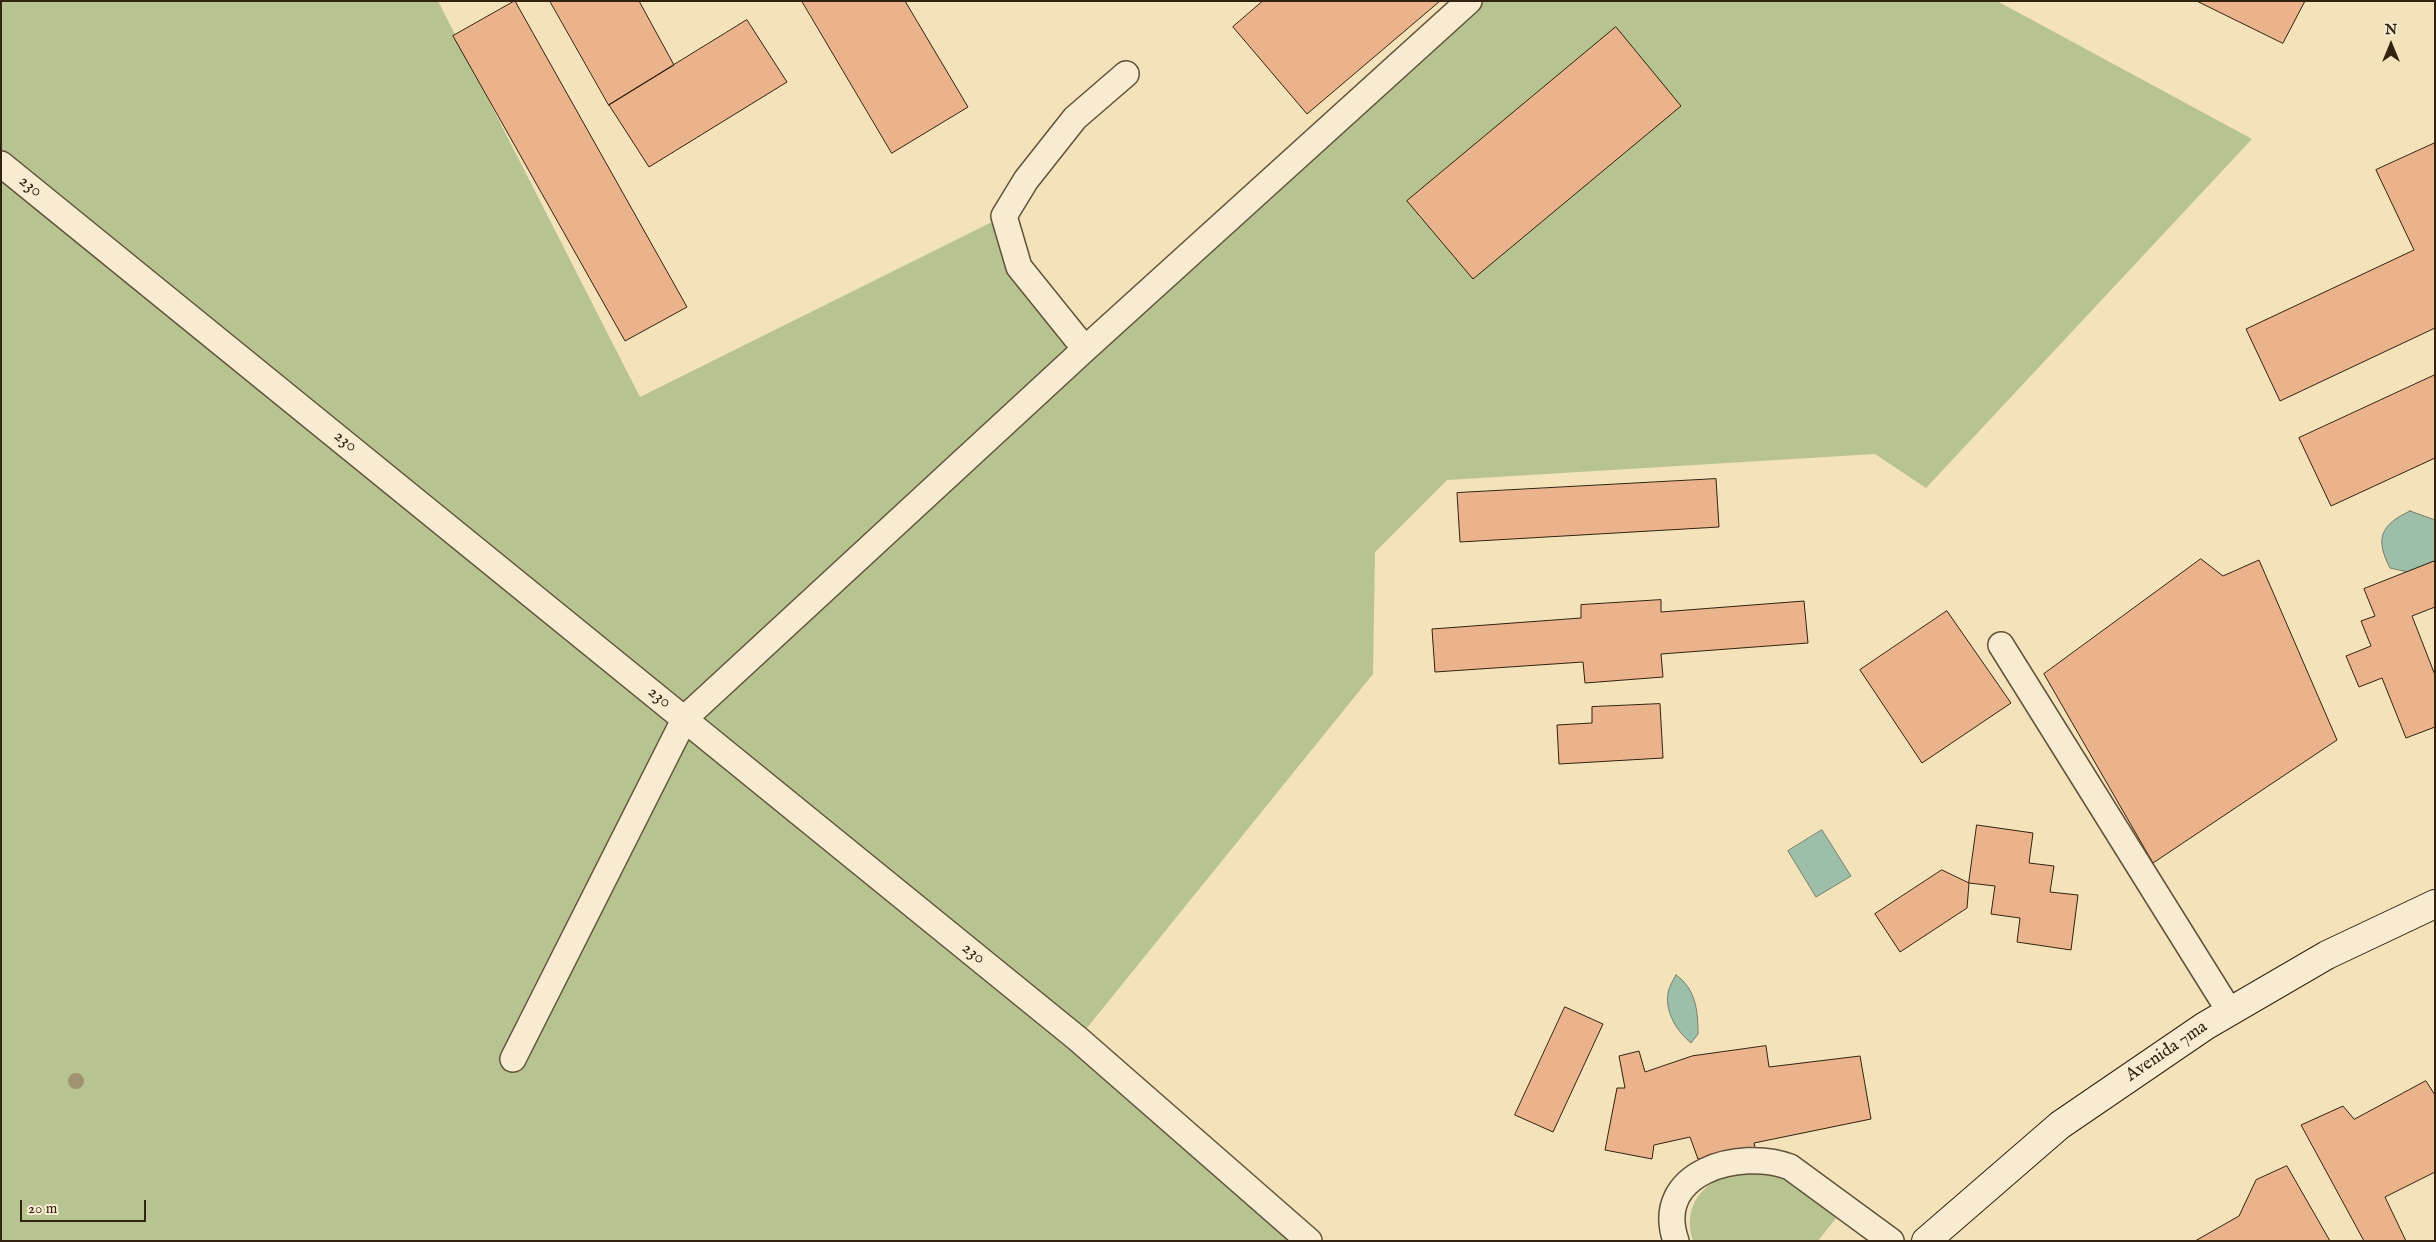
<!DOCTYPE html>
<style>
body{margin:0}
#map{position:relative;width:2436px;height:1242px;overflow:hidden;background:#f3e2ba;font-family:"IM FELL English",serif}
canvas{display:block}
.frame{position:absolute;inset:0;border:2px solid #322210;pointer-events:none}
.north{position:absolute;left:2366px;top:20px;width:50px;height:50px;-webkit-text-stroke:4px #f7ecd2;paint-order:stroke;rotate:0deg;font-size:14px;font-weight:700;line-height:20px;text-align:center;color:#322210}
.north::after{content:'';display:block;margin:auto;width:18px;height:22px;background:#322210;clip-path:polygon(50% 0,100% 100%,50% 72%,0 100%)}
.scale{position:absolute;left:20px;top:1200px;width:126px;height:22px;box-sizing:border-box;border:2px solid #322210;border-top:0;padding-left:6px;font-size:15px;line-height:18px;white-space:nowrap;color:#322210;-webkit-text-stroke:4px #f7ecd2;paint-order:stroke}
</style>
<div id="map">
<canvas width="2436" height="1242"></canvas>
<div class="frame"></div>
<div class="north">N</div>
<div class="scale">20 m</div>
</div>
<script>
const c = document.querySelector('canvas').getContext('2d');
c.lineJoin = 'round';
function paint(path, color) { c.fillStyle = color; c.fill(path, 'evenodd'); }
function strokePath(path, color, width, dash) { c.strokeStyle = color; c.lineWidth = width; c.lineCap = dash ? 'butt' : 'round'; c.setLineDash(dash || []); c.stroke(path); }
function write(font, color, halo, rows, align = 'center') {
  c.font = font + ' "IM FELL English",serif'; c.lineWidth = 4; c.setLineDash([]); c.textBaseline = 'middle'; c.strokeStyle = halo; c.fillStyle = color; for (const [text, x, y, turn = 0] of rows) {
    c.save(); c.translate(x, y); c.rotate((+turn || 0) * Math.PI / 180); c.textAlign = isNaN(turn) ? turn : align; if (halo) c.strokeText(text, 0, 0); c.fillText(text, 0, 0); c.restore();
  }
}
const green = new Path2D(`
 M1,1H438L640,397L1004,216L1019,267L1085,349L1469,1H1997L2252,139L1926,488L1875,454L1447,480L1375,552L1373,674L1078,1039L1303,1241H1Z
 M1739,1171L1770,1173L1781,1176L1836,1218L1818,1241H1693C1681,1204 1705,1180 1739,1171Z`);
const water = new Path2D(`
 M2410,511L2435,520V561L2408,572L2390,568C2375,539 2380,525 2410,511Z
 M1822,830L1851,876L1816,897L1788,851Z
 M1676,975C1696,989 1698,1011 1698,1034L1691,1043C1677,1031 1665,1013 1668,993C1669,987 1673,980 1676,975Z`);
const building = new Path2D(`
 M515,1L687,307L625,341L453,36Z
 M550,1H639L674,65L609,105Z
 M802,1H905L968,107L892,153Z
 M1263,1H1440L1307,114L1233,27Z
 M2197,1H2305L2283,43Z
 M747,20L787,82L649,167L609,105Z
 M1616,27L1681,106L1473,279L1407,201Z
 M2435,143V328L2280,401L2246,329L2414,250L2376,170Z
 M2435,375V458L2331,506L2299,438Z
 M1716,479L1719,527L1460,542L1457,493Z
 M2201,559L2223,576L2259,560L2337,740L2153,863L2044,674Z
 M2435,561V607L2412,616L2435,675V727L2406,738L2382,678L2359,687L2346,656L2371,646L2361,621L2375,616L2364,589Z
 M1661,600V612L1804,601L1808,643L1661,654L1663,677L1585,683L1583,662L1435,672L1432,629L1581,618V605Z
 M1947,611L2011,703L1922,763L1860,670Z
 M1660,704L1663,758L1559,764L1557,725L1592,723V707Z
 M1977,825L2033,833L2029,863L2054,866L2050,892L2078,895L2071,950L2017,942L2020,918L1991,914L1995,886L1969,883Z
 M1942,870L1969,883L1967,908L1900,952L1875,914Z
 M1565,1007L1603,1024L1553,1132L1515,1115Z
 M1766,1046L1769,1067L1860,1056L1871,1119L1754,1143L1756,1151L1698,1159L1690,1137L1654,1145L1652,1159L1605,1150L1617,1088H1625L1619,1056L1639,1051L1645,1072L1692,1056Z
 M2426,1081L2435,1095V1172L2385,1197L2406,1241H2364L2301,1125L2343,1106L2354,1119Z
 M2287,1166L2330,1241H2195L2239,1216L2256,1180Z`);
const lane = new Path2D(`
 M1,164L1078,1039L1309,1241
 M1085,349L1019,267L1004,216L1026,180L1075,118L1126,74
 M2001,645L2230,1012
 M513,1059L685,718L1085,349L1469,1
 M1676,1241C1652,1172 1740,1148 1790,1167L1891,1241`);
const secondary = new Path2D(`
 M1926,1241L2060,1125L2205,1026L2327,955L2435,904`);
const trees = [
 [76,1081]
];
const streetNames = [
 ["230",30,187,39],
 ["230",345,442,39],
 ["230",659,698,39],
 ["230",973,954,39],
 ["Avenida 7ma",2167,1052,-34]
];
paint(green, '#b7c492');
paint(water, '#9dbfa9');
strokePath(water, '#72806c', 1);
paint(building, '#eab38b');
strokePath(building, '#322210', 1);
strokePath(lane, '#62523a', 28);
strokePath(secondary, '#322210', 30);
strokePath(lane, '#f7ecd2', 25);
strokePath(secondary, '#f7ecd2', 28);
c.fillStyle = '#9f9372';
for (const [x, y] of trees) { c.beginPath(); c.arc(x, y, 8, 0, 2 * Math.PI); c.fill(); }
write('18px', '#322210', '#f7ecd2', streetNames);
</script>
